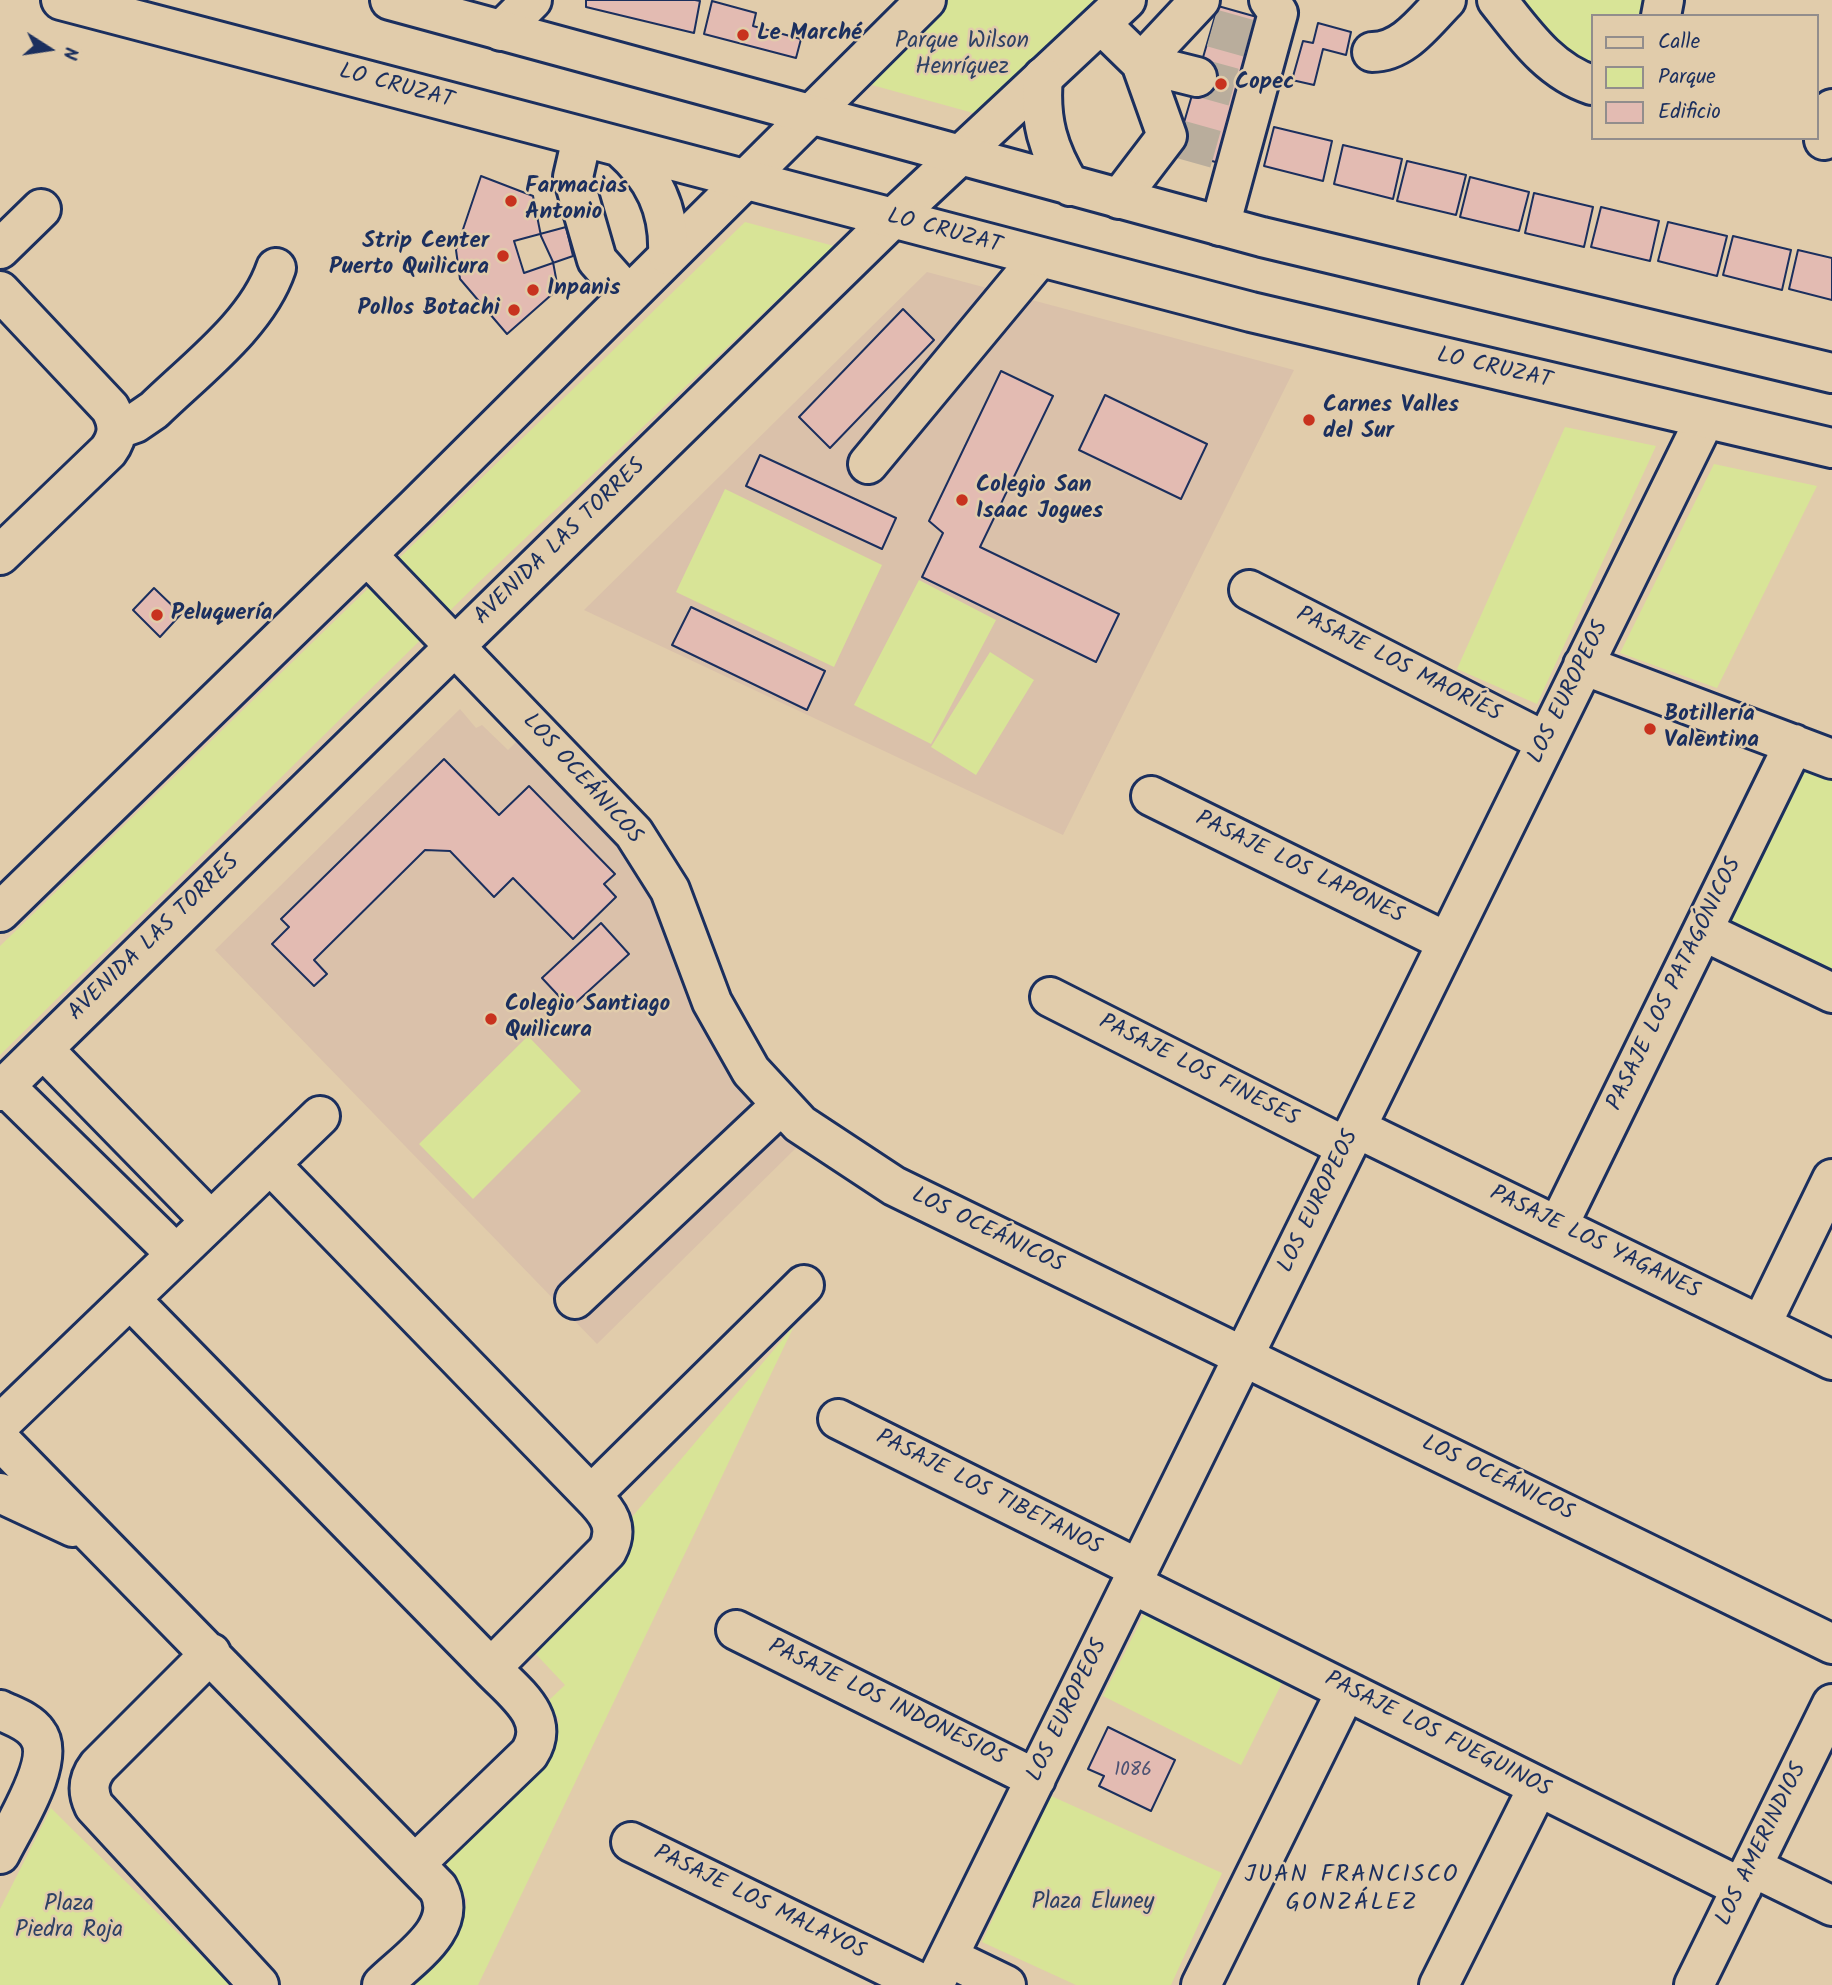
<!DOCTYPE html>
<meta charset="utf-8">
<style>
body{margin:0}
#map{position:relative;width:1832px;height:1985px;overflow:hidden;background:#e1ccab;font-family:Kalam,sans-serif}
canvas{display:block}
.legend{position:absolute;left:1591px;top:14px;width:228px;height:126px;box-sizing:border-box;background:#e1ccab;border:2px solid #928d8c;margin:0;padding:9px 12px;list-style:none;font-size:21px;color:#1b2f5e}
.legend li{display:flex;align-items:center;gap:14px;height:35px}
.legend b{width:35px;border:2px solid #928d8c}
.north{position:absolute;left:14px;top:14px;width:70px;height:70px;-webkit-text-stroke:5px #e1ccab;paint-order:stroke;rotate:102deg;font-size:19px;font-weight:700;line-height:28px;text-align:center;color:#1b2f5e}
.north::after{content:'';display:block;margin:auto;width:24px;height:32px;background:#1b2f5e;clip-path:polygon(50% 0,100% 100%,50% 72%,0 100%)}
</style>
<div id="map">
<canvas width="1832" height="1985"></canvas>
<ul class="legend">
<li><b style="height:9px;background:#e1ccab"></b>Calle</li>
<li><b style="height:19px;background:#d8e497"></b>Parque</li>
<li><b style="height:19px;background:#e3bbb2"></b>Edificio</li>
</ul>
<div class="north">N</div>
</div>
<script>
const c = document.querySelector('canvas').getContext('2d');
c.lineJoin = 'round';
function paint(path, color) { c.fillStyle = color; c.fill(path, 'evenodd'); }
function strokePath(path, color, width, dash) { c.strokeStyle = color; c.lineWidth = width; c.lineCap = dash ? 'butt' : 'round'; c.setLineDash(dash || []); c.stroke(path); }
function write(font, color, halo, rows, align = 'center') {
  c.font = font + ' Kalam,sans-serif'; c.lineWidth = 5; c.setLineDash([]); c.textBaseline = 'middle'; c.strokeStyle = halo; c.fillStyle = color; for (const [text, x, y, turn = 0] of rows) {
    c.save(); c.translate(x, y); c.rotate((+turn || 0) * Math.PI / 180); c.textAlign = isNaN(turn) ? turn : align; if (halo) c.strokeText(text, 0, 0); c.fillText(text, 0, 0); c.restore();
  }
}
const built = new Path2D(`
 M927,272L1294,370L1063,835L584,610Z
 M460,709L476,728L482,725L508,750L518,740L594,815L630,857L661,913L711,1045L744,1095L797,1147L597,1344L215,950Z`);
const green = new Path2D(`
 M946,0H1094L977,114L861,82Z
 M1521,0H1651L1647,16H1592V61L1561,54Z
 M745,222L834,246L478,583L0,1055V946Z
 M1565,427L1656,446L1537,704L1457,669Z
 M1714,464L1817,486L1717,688L1620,653Z
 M725,489L882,565L834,667L676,592Z
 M919,580L996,620L931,744L854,705Z
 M990,652L1034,680L976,775L931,747Z
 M1802,762L1832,775V979L1726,927Z
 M528,1036L581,1091L473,1199L419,1144Z
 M794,1326L478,1985H407L462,1921L467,1900L445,1861L550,1749L559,1720L547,1702L565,1685L533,1651L626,1545L632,1517Z
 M1144,1614L1282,1683L1241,1765L1103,1696Z
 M1049,1795L1222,1873L1171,1985H1076L982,1942Z
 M51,1808L71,1828L231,1985H0V1909Z`);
const building = new Path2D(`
 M586,0H695L700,1L694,33L586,7Z
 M712,1L756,13L753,26L801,39L796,58L704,34Z
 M1218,6L1264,19L1222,164L1176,150Z
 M1318,23L1351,32L1346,55L1323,49L1314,85L1292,80L1303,41L1313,43Z
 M1274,127L1332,141L1323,181L1264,166Z
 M1343,145L1402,159L1393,199L1334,184Z
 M1407,161L1466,175L1456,215L1397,201Z
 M481,176L533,196L541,236L553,262L558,289L507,334L460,279L456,250Z
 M1470,177L1529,192L1519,231L1460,217Z
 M1534,193L1593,207L1584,247L1525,233Z
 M1601,207L1659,221L1650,261L1591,247Z
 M1668,222L1727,236L1717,276L1658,261Z
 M566,227L573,256L524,273L514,241Z
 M1733,236L1791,250L1782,290L1723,275Z
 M1798,250L1832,258V300L1789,289Z
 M903,309L934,340L830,448L799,417Z
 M1001,371L1053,396L980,547L1119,614L1096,662L922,577L943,533L929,521Z
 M1105,395L1207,444L1181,499L1079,450Z
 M760,455L896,518L882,549L746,486Z
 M154,588L181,614L160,637L133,610Z
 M691,607L825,671L807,710L672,645Z
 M444,759L499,815L529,786L615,874L604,884L616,897L573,939L513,878L494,897L450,851L425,850L314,960L327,974L314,986L272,944L289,927L281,919Z
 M601,923L629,954L570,1008L542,978Z
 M1108,1727L1175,1760L1151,1811L1099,1786L1104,1776L1088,1769Z`);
const minorTunnel = new Path2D(`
 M1212,28L1258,41
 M1197,77L1244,90
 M1179,139L1225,152`);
const minor = new Path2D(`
 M1497,0C1524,34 1549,71 1592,85
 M1661,16L1664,0
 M1101,24L1141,63L1167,136
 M501,31L532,0
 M1372,52C1404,52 1425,21 1446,0
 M1141,63L1200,0
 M1141,63L1197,77
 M582,138L573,177L597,260L628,295
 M1824,140L1832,109
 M1119,199L1167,136
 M1220,226L1278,13L1269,0
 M0,249L41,209
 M0,291L110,408C119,424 119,436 108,451L0,555
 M118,429L135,423L154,410C196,369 257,324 276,268
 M868,464L1039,258
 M367,555L634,833L670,890L712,1002L751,1071L800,1124L894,1186L1832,1644
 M1249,590L1546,742
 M1583,665L1832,759
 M1151,796L1447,942
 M0,912L416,507L926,0
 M1703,931L1832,993
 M1050,997L1346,1147
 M43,1049L211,1221
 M5,1086L176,1254
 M0,1091L892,219L1126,0
 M1356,1128L1832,1360
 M270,1164L591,1495C608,1512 620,1527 607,1551L491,1668
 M1558,1226L1794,744
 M130,1299L491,1668C515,1693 552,1718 529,1754L416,1863
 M575,1299L781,1105
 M1761,1325L1832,1179
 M838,1419L1139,1569
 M0,1424L320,1116
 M0,1440L438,1888C460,1928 408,1959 382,1985
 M0,1493L73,1527
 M591,1495L804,1285
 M1132,1584L1742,1888
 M736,1630L1036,1779
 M211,1653L98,1766C88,1779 87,1791 94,1806L259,1985
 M0,1710C12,1716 29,1721 37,1733C58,1759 13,1827 0,1854
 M631,1842L925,1985
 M1752,1867L1832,1906
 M948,1957L1006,1985
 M934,1985L1705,419
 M1201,1985L1346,1691
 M1439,1985L1538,1787
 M1694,1985L1832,1704`);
const major = new Path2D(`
 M61,0L1251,312L1832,448
 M390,0L1262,237L1832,373
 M1043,77C1039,120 1048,150 1070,186
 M620,147C654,177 670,209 668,255`);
const markers = [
 [743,35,7,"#c8321e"],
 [1221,84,7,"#c8321e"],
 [511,201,7,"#c8321e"],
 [503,256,7,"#c8321e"],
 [533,290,7,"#c8321e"],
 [514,310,7,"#c8321e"],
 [1309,420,7,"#c8321e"],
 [962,500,7,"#c8321e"],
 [157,615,7,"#c8321e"],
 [1650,729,7,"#c8321e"],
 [491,1019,7,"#c8321e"]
];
const numberNames = [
 ["1086",1133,1772]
];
const poiNames = [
 ["Le Marché",757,35],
 ["Copec",1235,84],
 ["Farmacias",525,188],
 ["Antonio",525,214],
 ["Strip Center",489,243,"right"],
 ["Puerto Quilicura",489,269,"right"],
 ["Inpanis",547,290],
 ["Pollos Botachi",500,310,"right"],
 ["Carnes Valles",1323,407],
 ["del Sur",1323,433],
 ["Colegio San",976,487],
 ["Isaac Jogues",976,513],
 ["Peluquería",171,615],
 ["Botillería",1664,716],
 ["Valentina",1664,742],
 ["Colegio Santiago",505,1006],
 ["Quilicura",505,1032]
];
const parkNames = [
 ["Parque Wilson",962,43],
 ["Henríquez",962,69],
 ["Plaza Eluney",1093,1904],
 ["Plaza",69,1906],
 ["Piedra Roja",69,1932]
];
const streetNames = [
 ["LO CRUZAT",396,88,15],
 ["LO CRUZAT",944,233,15],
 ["LO CRUZAT",1494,370,13],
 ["AVENIDA LAS TORRES",561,543,-44],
 ["PASAJE LOS MAORÍES",1398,666,27],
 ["LOS EUROPEOS",1570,693,-64],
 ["LOS OCEÁNICOS",581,780,48],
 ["PASAJE LOS LAPONES",1299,869,26],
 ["AVENIDA LAS TORRES",155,939,-44],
 ["PASAJE LOS PATAGÓNICOS",1676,985,-64],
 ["PASAJE LOS FINESES",1198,1072,27],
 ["LOS EUROPEOS",1320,1202,-64],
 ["LOS OCEÁNICOS",987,1232,26],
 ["PASAJE LOS YAGANES",1594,1244,26],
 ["LOS OCEÁNICOS",1497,1480,26],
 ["PASAJE LOS TIBETANOS",988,1494,27],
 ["PASAJE LOS INDONESIOS",886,1704,26],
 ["LOS EUROPEOS",1069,1711,-64],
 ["PASAJE LOS FUEGUINOS",1437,1736,27],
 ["LOS AMERINDIOS",1763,1845,-64],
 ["PASAJE LOS MALAYOS",759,1904,26]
];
const neighbourhoodNames = [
 ["JUAN FRANCISCO",1352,1877],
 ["GONZÁLEZ",1352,1905]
];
paint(built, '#dac1aa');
paint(green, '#d8e497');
paint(building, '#e3bbb2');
strokePath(building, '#1b2f5e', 2);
strokePath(minorTunnel, '#b9ad9c', 38, [38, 19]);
strokePath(minor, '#1b2f5e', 44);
strokePath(major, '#1b2f5e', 44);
strokePath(minor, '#e1ccab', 38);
strokePath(major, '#e1ccab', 38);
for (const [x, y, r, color] of markers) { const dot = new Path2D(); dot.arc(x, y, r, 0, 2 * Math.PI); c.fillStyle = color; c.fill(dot); strokePath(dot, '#e1ccab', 2.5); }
write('19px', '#4d5273', null, numberNames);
write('bold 23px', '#1b2f5e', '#e1ccab', poiNames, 'left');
write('23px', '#2e4164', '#e1ccab', parkNames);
write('23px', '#1b2f5e', '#e1ccab', streetNames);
c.letterSpacing = '2px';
write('24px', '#1b2f5e', '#e1ccab', neighbourhoodNames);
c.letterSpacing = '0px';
</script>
